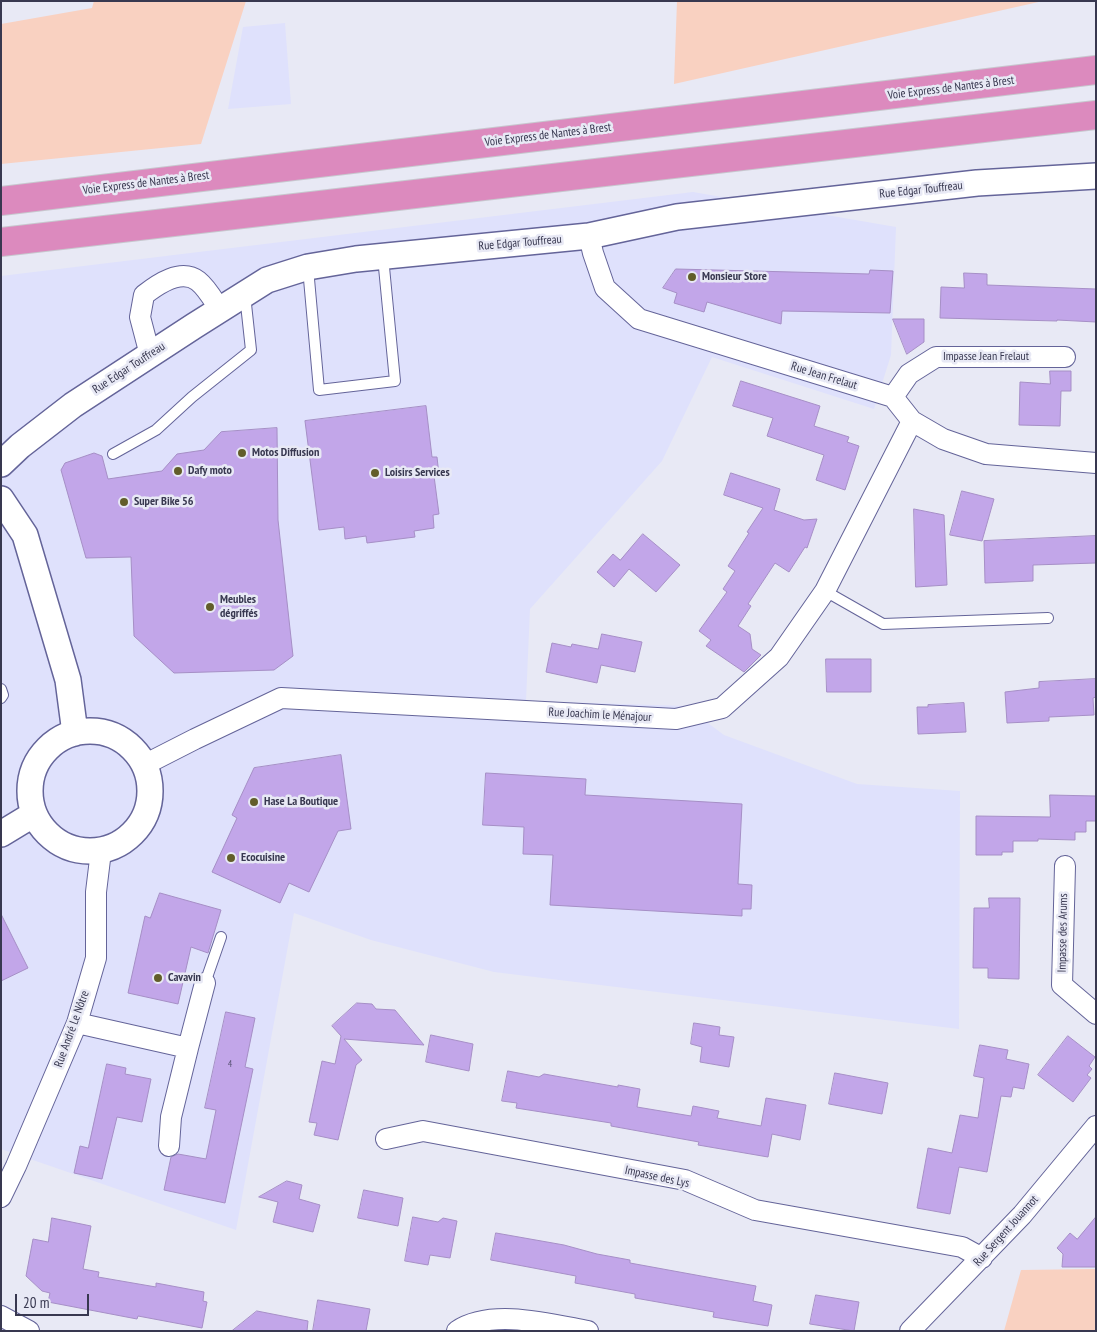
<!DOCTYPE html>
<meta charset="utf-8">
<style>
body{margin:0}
#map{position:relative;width:1097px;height:1332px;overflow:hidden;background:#e8e9f5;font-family:"PT Sans Narrow",sans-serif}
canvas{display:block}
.frame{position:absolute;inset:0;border:2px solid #383850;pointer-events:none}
.scale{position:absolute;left:15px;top:1294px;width:74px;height:22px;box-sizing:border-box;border:2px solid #383850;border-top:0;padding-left:6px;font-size:15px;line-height:18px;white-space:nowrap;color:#383850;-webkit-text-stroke:4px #e8e9f5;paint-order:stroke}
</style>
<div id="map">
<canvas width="1097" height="1332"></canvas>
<div class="frame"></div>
<div class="scale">20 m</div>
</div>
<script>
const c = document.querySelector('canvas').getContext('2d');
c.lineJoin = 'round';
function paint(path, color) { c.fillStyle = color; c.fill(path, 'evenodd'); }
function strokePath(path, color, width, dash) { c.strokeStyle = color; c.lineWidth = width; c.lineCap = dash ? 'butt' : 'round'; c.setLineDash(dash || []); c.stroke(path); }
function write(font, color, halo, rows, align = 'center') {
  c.font = font + ' "PT Sans Narrow",sans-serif'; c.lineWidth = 5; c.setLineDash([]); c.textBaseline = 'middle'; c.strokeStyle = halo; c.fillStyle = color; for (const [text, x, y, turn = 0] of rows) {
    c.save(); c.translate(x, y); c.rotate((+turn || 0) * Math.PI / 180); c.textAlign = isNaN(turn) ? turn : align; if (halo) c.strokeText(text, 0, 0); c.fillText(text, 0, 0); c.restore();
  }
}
const built = new Path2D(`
 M285,23L291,104L228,109L243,27Z
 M693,192L896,227L891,355L874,409L712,357L662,461L530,609L526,701L685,706L724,735L857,784L960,791L959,1029L494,972L371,940L294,913L236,1230L1,1149V276Z`);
const green = new Path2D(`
 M94,1H246L201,144L1,164V24L92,8Z
 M677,1H1043L674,84Z
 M1096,1269V1331H1004L1021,1270Z`);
const building = new Path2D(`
 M676,269L869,274L870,270L893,271L890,313L782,311L781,324L707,302L704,312L674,303L677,293L663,288Z
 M964,273L987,274V285L1096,289V322L1057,320V321L940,318L941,287L964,288Z
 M893,319H924V342L907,354Z
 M1050,371H1071V391H1061L1060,426L1019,425L1020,382L1050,384Z
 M741,381L820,406L814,426L849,437L847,442L859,446L845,490L816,480L824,455L767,436L773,418L733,406Z
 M426,406L432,457H437L439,475L434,476L439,514L433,515L434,528L414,531L415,537L367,543L366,536L345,539L344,527L319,530L305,421Z
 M277,428L278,520L293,656L274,670L174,673L134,636L131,557L86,558L61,470L65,463L94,453L102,456L108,479L162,471L177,454L204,450L221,432Z
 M731,473L780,489L774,510L804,520L817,519L807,548L805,547L789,572L775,563L748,604L751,606L738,626L750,634L752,649L761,655L744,672L706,646L711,640L699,631L727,592L723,589L735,571L728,566L749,533L747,532L763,508L724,495Z
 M962,491L994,499L982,541L950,535Z
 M914,509L944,515L947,585L916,587Z
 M643,534L680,565L656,592L629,569L614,587L597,572L613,554L620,560Z
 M1096,536V563L1033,565V581L985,583L984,541Z
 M602,634L642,642L635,672L601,665L597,683L546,672L552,643L571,647L572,644L598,649Z
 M826,659H871V692H827Z
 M1096,679V697L1093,698L1094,715L1049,717V721L1007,723L1005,692L1039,688V682Z
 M964,703L966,732L918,734L917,707H928V705Z
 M341,755L351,829L338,831L309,892L289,883L280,903L212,872L237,818L232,815L254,768Z
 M486,773L586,779L585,795L742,804L738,884L752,885L751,909H742V916L550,905L553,855L523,854L524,827L483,825Z
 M1050,795L1096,796V821H1086V832H1075V840L1038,839V841H1013V852H1002V855H976V816L1050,817Z
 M160,893L221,910L208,953L191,947L178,1004L128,993L145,916L150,918Z
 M989,898H1020L1019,979L988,978V968H973L974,908H989Z
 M1,914L28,968L1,981Z
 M357,1003L372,1004L376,1009L395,1010L424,1045L344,1039L362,1060L356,1065L338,1140L314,1135L317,1123L309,1122L322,1061L335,1064L341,1036L332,1026Z
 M226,1012L255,1018L245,1067L253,1069L225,1203L164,1190L171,1157L178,1154L206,1159L216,1110L205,1108Z
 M694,1023L720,1027L719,1035L734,1037L729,1067L700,1062L702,1047L691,1044Z
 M431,1035L473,1044L469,1071L426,1062Z
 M1068,1036L1095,1057L1089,1066L1092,1069L1087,1075L1091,1078L1073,1102L1038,1075Z
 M980,1045L1008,1050L1006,1059L1029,1064L1024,1089L1013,1087L1011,1097L1001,1096L987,1172L959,1167L950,1214L917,1208L928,1148L952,1153L960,1115L978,1118L984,1078L974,1076Z
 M107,1064L126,1068L125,1074L151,1079L142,1122L117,1117L102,1179L74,1173L80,1146L88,1148Z
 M508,1071L539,1077L544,1074L618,1087V1085L640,1089L637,1107L691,1116L693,1106L719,1111L717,1118L761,1126L766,1098L806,1105L800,1140L772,1134L768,1157L698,1145L699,1142L611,1126V1123L516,1108L517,1103L502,1101Z
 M835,1073L888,1083L882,1114L829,1104Z
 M287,1181L302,1185L299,1199L320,1205L313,1232L273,1222L278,1202L259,1197Z
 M364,1190L403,1198L398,1226L358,1218Z
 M413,1217L438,1222L443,1218L457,1221L450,1258L430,1255L428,1265L405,1261Z
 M1096,1217V1267H1062L1063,1254L1057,1248L1070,1233L1077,1239Z
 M52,1218L91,1226L83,1269L99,1272L98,1277L156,1287V1283L204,1292L203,1301L207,1302L202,1328L138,1316L137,1319L48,1302L50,1293L42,1291L26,1276L33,1239L48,1242Z
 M496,1233L564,1245L597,1254L630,1260V1263L756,1286L753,1301L772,1305L768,1326L713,1317L714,1312L635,1298V1294L575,1283L576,1276L491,1260Z
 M816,1295L859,1302L854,1331L810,1324Z
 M318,1300L370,1309L366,1331H313Z
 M257,1311L308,1321L307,1331H232Z`);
const service = new Path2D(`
 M308,268L319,390L395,381L383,257
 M113,454L156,430L192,397L251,350L245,295
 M825,591L883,624L1048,618
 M1,689L3,695L1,698
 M205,983L221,937`);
const minor = new Path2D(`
 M589,236L593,253L605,288L639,319L893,397L912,421L943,439L986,454L1096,463
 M150,355L140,317L144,295C158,284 181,268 198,281C207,288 214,301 220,310
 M893,397L909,374L936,357H1065
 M144,765L195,739L281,698L676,719L722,708L779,657L825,591L912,421
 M1065,866L1062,985L1096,1014
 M77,1023L188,1048L171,1117L169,1146
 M188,1048L205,983
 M386,1139L423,1131L685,1180L755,1210L962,1247L982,1258
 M1,1197L16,1166L77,1023L96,958V892L101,851
 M1,1316L29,1331
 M457,1331C491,1308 550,1324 588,1331
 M910,1331L1022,1215L1096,1126`);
const tertiary = new Path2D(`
 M1,464L20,446L73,405L194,326L267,280L308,267L356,259L589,236L677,217L977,183L1096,176
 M1,499L25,535L68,680L75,733
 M30 791a60 60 0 1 1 120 0a60 60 0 1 1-120 0Z
 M1,834L34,814`);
const trunk = new Path2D(`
 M1,201L1096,70
 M1,242L1096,115`);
const markers = [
 [692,277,5,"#625d2a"],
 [242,453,5,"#625d2a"],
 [178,471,5,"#625d2a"],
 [375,473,5,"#625d2a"],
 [124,502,5,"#625d2a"],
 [210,607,5,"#625d2a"],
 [254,802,5,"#625d2a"],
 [231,858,5,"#625d2a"],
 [158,978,5,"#625d2a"]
];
const numberNames = [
 ["4",230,1064]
];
const streetNames = [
 ["Voie Express de Nantes à Brest",951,88,-7],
 ["Voie Express de Nantes à Brest",548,135,-7],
 ["Voie Express de Nantes à Brest",146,183,-7],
 ["Rue Edgar Touffreau",921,190,-6],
 ["Rue Edgar Touffreau",520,243,-5],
 ["Impasse Jean Frelaut",986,357],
 ["Rue Edgar Touffreau",129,368,-33],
 ["Rue Jean Frelaut",824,376,17],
 ["Rue Joachim le Ménajour",600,715,3],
 ["Impasse des Arums",1063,933,-89],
 ["Rue André Le Nôtre",72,1029,-70],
 ["Impasse des Lys",657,1177,12],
 ["Rue Sergent Jouannot",1006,1231,-48]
];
const poiNames = [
 ["Monsieur Store",702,277],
 ["Motos Diffusion",252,453],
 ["Dafy moto",188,471],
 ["Loisirs Services",385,473],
 ["Super Bike 56",134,502],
 ["Meubles",220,600],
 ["dégriffés",220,614],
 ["Hase La Boutique",264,802],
 ["Ecocuisine",241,858],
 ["Cavavin",168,978]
];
paint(built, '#dfe1fc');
paint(green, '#f9d1c1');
paint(building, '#c2a6e9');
strokePath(building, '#a68fc6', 1);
strokePath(service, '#646499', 12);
strokePath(minor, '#646499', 22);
strokePath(tertiary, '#646499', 28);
strokePath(trunk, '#c7c7ce', 30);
strokePath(service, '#fff', 10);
strokePath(minor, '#fff', 20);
strokePath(tertiary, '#fff', 25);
strokePath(trunk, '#dc8abe', 28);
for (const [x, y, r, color] of markers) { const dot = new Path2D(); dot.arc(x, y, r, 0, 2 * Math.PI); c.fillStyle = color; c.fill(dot); strokePath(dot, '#e8e9f5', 2); }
write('10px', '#5a5476', null, numberNames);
write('12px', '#383850', '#e8e9f5', streetNames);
write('bold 12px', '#383850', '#e8e9f5', poiNames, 'left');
</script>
